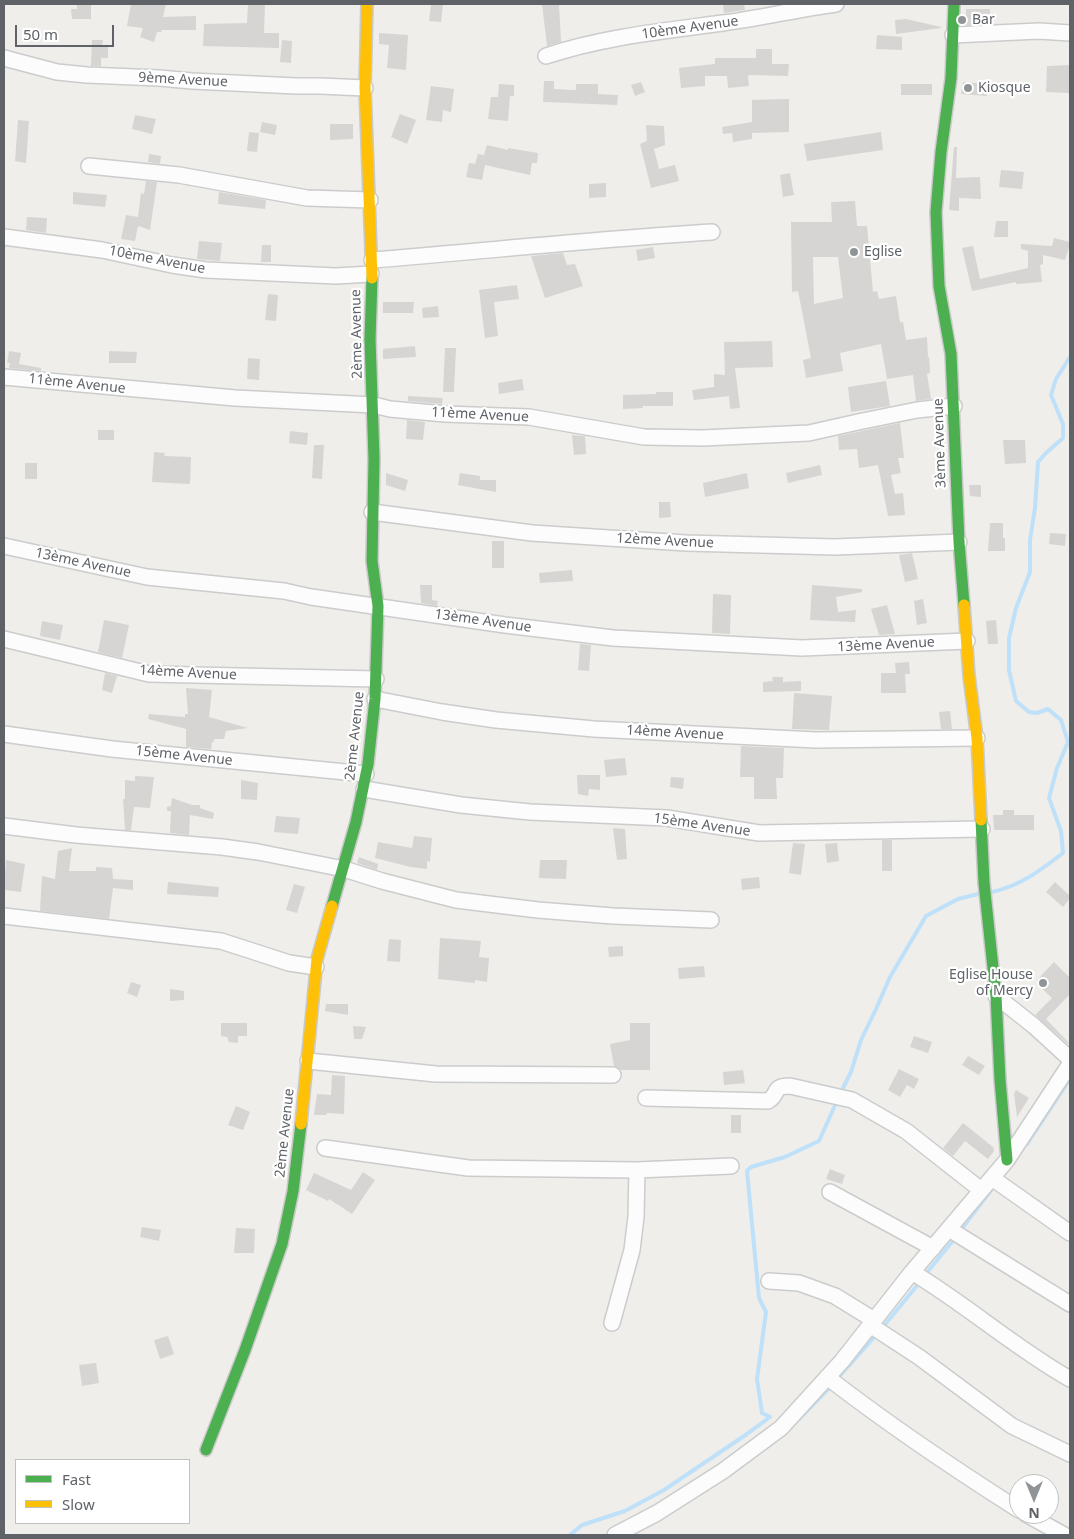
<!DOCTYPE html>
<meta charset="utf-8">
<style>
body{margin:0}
#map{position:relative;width:1074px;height:1539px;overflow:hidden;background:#efeeea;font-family:"Noto Sans",sans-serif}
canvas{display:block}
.frame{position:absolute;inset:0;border:5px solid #5f6368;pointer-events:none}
.legend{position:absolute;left:15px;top:1459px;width:175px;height:65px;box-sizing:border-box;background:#fff;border:1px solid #bfc1c3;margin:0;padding:6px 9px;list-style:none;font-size:15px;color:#5f6368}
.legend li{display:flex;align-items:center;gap:10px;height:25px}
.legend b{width:25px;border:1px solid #bfc1c3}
.north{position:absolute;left:1009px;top:1474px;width:50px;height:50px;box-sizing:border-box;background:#fff;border:1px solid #bfc1c3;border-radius:50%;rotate:180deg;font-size:14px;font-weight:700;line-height:20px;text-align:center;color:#5f6368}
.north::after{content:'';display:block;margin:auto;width:18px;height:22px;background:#919496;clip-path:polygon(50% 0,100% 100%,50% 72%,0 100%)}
.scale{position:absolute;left:15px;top:25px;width:99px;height:22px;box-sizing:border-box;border:2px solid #5f6368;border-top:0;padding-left:6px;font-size:15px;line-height:18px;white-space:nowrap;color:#5f6368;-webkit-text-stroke:4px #fff;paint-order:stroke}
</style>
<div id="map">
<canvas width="1074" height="1539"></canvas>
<div class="frame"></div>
<ul class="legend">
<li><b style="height:6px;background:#4caf50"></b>Fast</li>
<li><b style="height:6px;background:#ffc107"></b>Slow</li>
</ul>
<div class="north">N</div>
<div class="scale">50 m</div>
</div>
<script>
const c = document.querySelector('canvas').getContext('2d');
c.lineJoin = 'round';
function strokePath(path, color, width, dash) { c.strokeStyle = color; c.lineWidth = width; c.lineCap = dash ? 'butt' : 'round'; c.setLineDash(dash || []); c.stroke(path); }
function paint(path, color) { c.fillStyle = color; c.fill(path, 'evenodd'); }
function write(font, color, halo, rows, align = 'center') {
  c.font = font + ' "Noto Sans",sans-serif'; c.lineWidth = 4.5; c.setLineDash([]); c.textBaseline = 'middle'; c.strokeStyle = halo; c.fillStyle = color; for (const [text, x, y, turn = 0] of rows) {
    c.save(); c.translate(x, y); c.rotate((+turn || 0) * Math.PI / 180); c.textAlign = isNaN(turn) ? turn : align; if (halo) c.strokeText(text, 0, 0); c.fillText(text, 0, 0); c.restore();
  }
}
const stream = new Path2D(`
 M992,892C1020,886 1041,870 1063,853L1061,831L1049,798L1057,768L1068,742L1061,720L1048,709L1037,713L1029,712L1016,701L1009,670V638L1016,608L1030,572V540L1035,508L1038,462L1046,453L1063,438V424L1051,395L1056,379L1070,357
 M840,1094L851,1072L861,1040L876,1009L890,977L926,916L958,899L978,894
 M1027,1144L1070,1079
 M960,1231L995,1185
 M924,1276L956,1237
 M882,1328L920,1282
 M837,1379L877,1334
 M799,1419L833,1384
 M570,1535L582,1525L625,1511L664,1490L747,1434L770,1417L762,1413L757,1379L766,1312L759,1298L747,1171L751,1167L785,1157L819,1141L837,1101`);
const building = new Path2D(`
 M77,4H91V19H72L71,9H77Z
 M131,4H166L163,17L196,16V30H162L161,32H157L154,42L140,37L143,28L127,26Z
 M248,4H265L264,33H279V48L203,46L204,24L247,23Z
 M431,4H443L441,22L429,21Z
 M542,4H559L561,42L547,46Z
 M723,4H744L745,10L724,13Z
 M966,9H990V24L966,25Z
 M906,19L941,27V28L896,34L895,20Z
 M379,33L408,35L406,70L387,68L389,45L379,44Z
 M877,35L902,37V50L876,49Z
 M92,40H103L102,47H108V58H101V66H91Z
 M282,40L292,41L291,63L280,62Z
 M756,49H772V64H789L788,76L751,75L748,76L749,86L728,88L727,76H705V86L681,88L679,68L715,64V58H756Z
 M1070,65V93L1046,92L1047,66Z
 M544,81H554V89L576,90V84H598V94L618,95L617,105L543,102Z
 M641,82L645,92L635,96L631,85Z
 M963,82L988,84L987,96L961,94Z
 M499,84L514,85V96H510L508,121L488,119L491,97H498Z
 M901,84H932V95H901Z
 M431,86L454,89L451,112L443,110L442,122L426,120Z
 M789,99V132L752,133V139L733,142L732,133L723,134L722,127L752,122V100Z
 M400,114L416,120L407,144L391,137Z
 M135,115L156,119L152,134L132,129Z
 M18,120L29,121L26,163L15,161Z
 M262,122L277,125L275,135L260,132Z
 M330,124H353V139L330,140Z
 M646,125L664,126L665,145L654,149L659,169L675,165L679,181L651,188L640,144L647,141Z
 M249,132L259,133L257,152L247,151Z
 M881,132L883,150L807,161L804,144Z
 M487,145L508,150V148L538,153L537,163H532L530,175L485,165L482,180L466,177L469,163L475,164L478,154L484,155Z
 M954,147H957L956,178L980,177L981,199L959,198V211L949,210Z
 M149,154L161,156L160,164L148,162Z
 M1001,170L1024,172L1022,189L999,187Z
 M790,173L794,195L783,197L780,175Z
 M146,181L157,182L150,230L138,226L135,241L121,239L126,215L138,217L141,193L144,194Z
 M606,183V197L589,198V184Z
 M73,192L107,195L105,207L73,204Z
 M219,192L266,200L265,209L218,204Z
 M855,201L857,226H867L873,292L877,291L879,299L896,296L900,322H903L906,340L927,337L928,357H929L930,373L927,374L931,399L916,401L913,375L887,379L881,344L840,353L843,371L806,378L803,360L811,358L798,291L792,292L791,222H832L831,202ZM813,257H838L843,298L814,304Z
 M27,217L47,218L46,233L26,230Z
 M996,221H1008V237H994Z
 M1054,238L1070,242V244L1065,260L1043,255V264L1040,265L1042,282L1016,284V282L972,291L962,248L973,246L980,279L1028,268V251L1021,249V244L1052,246Z
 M199,241L222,243L220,261L197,259Z
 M262,245H271V262H261Z
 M653,247L655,258L638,261L636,250Z
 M563,253L567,265L575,264L583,286L545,298L531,256Z
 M517,285L519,299L494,302L498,336L485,338L479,290Z
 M268,294L278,295L276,321L265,320Z
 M383,302H414L413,313H383Z
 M438,306L439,317L423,318L422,308Z
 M772,341L773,367L735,368L740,408L730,409L729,396L694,400L692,390L714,387V374L725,375L724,342Z
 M415,346L416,357L383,359V349Z
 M445,348H456L454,392H443Z
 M9,351L21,353L19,364L41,368V371L9,368L10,363H7Z
 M109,351L137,352L136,363H109Z
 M248,358L260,359L259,380L247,379Z
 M522,379L524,390L499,394L498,383Z
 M886,381L890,406L851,412L848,387Z
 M656,392H673V406H643V408L623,409V395L656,394Z
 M408,396L443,398L442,404L408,401Z
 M407,420L425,422L423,440L406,439Z
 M900,423L904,458H898L901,473L891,475L895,494L903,493L905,515L888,516L878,465L859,468L857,449L839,450L838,436Z
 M98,430H114V440H98Z
 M290,431L308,433L307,445L289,443Z
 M572,435L585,436L586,454L574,455Z
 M1003,440H1025L1026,463L1005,464Z
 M314,445H324L322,479L312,478Z
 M154,452L165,453L164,456L191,457L190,484L152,482Z
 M25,463H37V479H25Z
 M820,465L822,475L788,483L786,473Z
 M386,473L408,480L405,491L386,485Z
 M460,473L480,476V480H496V492L458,485Z
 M747,473L749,488L705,497L703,483Z
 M969,485H981V497L970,496Z
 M659,502H670L671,517L659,518Z
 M990,523H1003V538H1005V551H988Z
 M1050,533L1066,534L1065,546L1049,544Z
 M492,541H504V568H492Z
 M912,553L918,579L905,582L899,555Z
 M572,570L573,581L540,583L539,573Z
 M420,585H432V600L438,601L437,606L421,603Z
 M812,585L862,589V592L836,597L838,612L856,610L855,622L810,620Z
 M713,594L731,595L730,634L712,633Z
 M923,599L927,623L917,625L914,601Z
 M887,605L895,634L879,635L871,609Z
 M104,620L129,625L122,658L98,652Z
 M996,620L998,644H988L986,621Z
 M42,621L63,625L60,640L40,636Z
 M580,644L591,645L589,671L578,670Z
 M909,662L910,674H905L906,693H881V673H896L895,663Z
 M105,673L117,676L112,693L102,690Z
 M772,677H783V682L801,681V691L763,692V682L773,681Z
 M186,688L212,690L209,717L248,728L226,731L224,739H214V742H212L211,749L186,747V729L148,719L149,714L185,717V714H188Z
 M794,693L832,696L829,730L792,729Z
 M950,711L952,729H941L939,712Z
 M741,746L784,748L783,778H776L777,799H754V777H740Z
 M625,758L627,775L606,777L604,760Z
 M577,775H600V790L589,789L588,796L578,794Z
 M135,776L154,777L150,808L134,807L131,830H125L123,799H125V780L135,781Z
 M671,777L684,778L683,789L670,787Z
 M241,780L258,783L257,800L241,799Z
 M172,798L192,805H200V808L214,813L213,819L190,815L189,835L170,833L171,811H167V807L171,806Z
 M1003,810H1014V815H1034V830H994L993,815H1003Z
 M276,816L300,818L298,834L274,832Z
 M613,828L625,829L627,859L617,860Z
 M414,836L432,838L430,862L427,861V869L411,867L375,858L378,842L412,848Z
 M882,840H892V871H882Z
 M793,843L805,844L801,875L789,873Z
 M837,843L839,861L827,863L825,844Z
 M72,848L69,871H96V867L112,868L113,879L133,880V890L113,888L109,919L40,911L42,876L55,879L58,851Z
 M359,857L378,864L377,870L357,863Z
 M6,860L25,864L21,892L4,890Z
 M540,860H567L566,879L539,878Z
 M759,877L760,888L742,890L741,879Z
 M168,882L219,887L218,897L167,894Z
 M1055,882L1070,896V898L1063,907L1046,892Z
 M294,884L305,887L297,913L286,910Z
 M440,938L481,941L479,957L489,958L487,982L475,980V983L438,979Z
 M389,939L401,940L400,962L387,961Z
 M623,946V956L609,957L608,947Z
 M1054,962L1070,978V994L1046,1019L1069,1043L1068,1044L1035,1015L1052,998L1037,984V980Z
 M704,966L705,977L679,979L678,968Z
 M131,982L141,985L137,997L127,993Z
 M170,989L184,991V1000L170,1001Z
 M326,1004H348V1015L325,1011Z
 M221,1023H247V1036H238V1043L229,1042L227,1037L221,1036Z
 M630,1023H650V1070H621L614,1066L610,1044L630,1040Z
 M353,1026L366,1027L362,1039H354Z
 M914,1036L932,1042L928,1053L910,1047Z
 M968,1056L985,1066L979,1075L962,1065Z
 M899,1069L919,1079L914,1089L907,1085L900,1097L888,1090Z
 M743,1070L745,1083L724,1085L723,1072Z
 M332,1075L345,1076L344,1114L327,1113L326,1115H314L317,1094L331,1095Z
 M1016,1090L1029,1098L1017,1117L1014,1094Z
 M236,1106L250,1112L243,1130L228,1125Z
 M731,1115H741V1133H731Z
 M963,1123L993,1147L994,1151L988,1159L965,1141L953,1156L943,1148Z
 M830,1169L845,1175L842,1184L826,1179Z
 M363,1172L375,1180L352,1214L329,1199L328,1201L306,1190L314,1173L351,1190Z
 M142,1227L161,1230L159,1241L140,1237Z
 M236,1228L255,1229L254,1253H234Z
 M168,1336L174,1354L160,1359L154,1340Z
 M96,1363L99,1383L82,1386L79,1365Z`);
const street = new Path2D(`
 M953,35L1039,31L1070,33
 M546,56C603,37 663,31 723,23C761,18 798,9 836,4
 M4,58L57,72L87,75L159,78L192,81L296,86H320L365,88
 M89,166L179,175L307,198L370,200
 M4,237L102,250L172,265L206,270L336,276L371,274
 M372,260C485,251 598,239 712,232
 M4,377L235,398L374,405L390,409L445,414L529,417L644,437L703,438L809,433L858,422L917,410L954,406
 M372,512L532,533L686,543L835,547L959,542
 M4,546L147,577L284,591L311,597L505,625L613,638L802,648L967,641
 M4,639L149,674L376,679
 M375,699L442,712L496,720L594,729L816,740L977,738
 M4,734L112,749L366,774
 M364,789L461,805L530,812L667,818L759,833L982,829
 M4,826L76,835L222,847L258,852L344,869L382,881L456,900L538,910L613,916L711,920
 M4,916L221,941L289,963L316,967
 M996,996L1034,1026L1070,1059
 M308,1061L436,1074L613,1075
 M646,1098L768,1101C780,1094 771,1086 790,1086L852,1100L906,1131L981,1190
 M325,1148L468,1168L637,1170L731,1166
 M992,1178L1070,1233
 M830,1192L933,1248
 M949,1229L1070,1304
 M912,1272C967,1305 1015,1348 1070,1379
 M769,1281L799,1283L835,1296L874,1320
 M612,1323L632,1250L636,1217L637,1170
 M870,1325L919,1357L1012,1426L1070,1454
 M827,1377C889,1425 953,1468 1019,1510
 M1026,1514L1064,1535
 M615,1535L657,1513L723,1471L781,1428L842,1361L912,1272L1007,1160L1070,1064`);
const fast = new Path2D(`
 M954,4L951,78L941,152L936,212L939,286L951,354L959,542L964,605
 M981,820L984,883L996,996L1000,1080L1007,1160
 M332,906L356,822L368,764L375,699L378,606L372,561L374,459L370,339L372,278
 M206,1450L245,1350L282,1244L293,1191L301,1124`);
const slow = new Path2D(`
 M367,4L365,88L372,278
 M964,605L969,676L977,738L981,820
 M301,1124L317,959L332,906`);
const markers = [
 [962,20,5,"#919496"],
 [968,88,5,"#919496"],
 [854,252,5,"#919496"],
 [1043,983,5,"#919496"]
];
const poiNames = [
 ["Bar",972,20],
 ["Kiosque",978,88],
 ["Eglise",864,252],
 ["Eglise House",1033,975,"right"],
 ["of Mercy",1033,991,"right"]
];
const streetNames = [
 ["10ème Avenue",690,28,-8],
 ["9ème Avenue",183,80,3],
 ["10ème Avenue",157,260,11],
 ["2ème Avenue",357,334,-91],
 ["11ème Avenue",77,384,6],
 ["11ème Avenue",480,415,3],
 ["3ème Avenue",940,443,-92],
 ["12ème Avenue",665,541,3],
 ["13ème Avenue",83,563,12],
 ["13ème Avenue",483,621,8],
 ["13ème Avenue",886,645,-3],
 ["14ème Avenue",188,673,3],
 ["14ème Avenue",675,733,3],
 ["2ème Avenue",355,736,-84],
 ["15ème Avenue",184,756,6],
 ["15ème Avenue",702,825,8],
 ["2ème Avenue",285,1133,-84]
];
strokePath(stream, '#bfe0f9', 4);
paint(building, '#d6d5d3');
strokePath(street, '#cbcccc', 18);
strokePath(fast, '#cacacb', 14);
strokePath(slow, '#cacacb', 14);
strokePath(street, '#fdfcfc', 15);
strokePath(fast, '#4caf50', 11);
strokePath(slow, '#ffc107', 11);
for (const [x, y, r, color] of markers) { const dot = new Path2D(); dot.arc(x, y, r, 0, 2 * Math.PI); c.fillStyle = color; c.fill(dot); strokePath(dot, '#fff', 2); }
write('14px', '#5f6368', '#fff', poiNames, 'left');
write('14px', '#5f6368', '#fff', streetNames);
</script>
